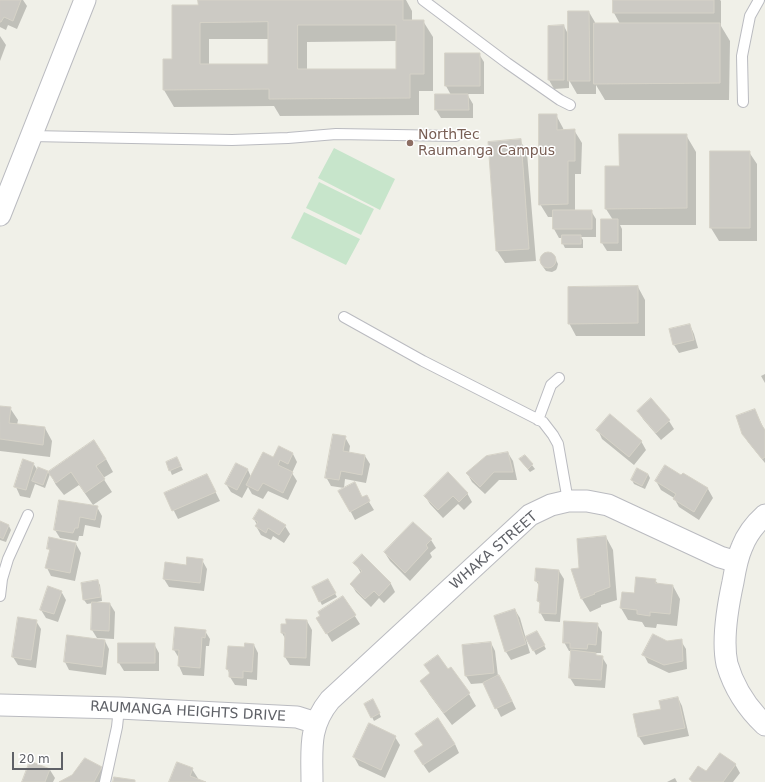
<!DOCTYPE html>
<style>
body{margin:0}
#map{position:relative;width:765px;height:782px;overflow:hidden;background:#f0f0e8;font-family:"DejaVu Sans",sans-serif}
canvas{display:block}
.scale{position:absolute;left:12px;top:752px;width:51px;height:18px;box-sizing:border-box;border:2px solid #5f6167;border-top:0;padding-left:5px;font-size:12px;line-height:14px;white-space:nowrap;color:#5f6167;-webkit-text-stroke:3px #fff;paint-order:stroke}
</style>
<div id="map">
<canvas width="765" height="782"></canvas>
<div class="scale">20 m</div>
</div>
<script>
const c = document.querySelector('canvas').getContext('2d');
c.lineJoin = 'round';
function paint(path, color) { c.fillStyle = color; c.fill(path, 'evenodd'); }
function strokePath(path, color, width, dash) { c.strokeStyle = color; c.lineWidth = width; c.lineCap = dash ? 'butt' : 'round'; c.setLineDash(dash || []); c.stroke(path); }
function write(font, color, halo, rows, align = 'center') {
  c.font = font + ' "DejaVu Sans",sans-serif'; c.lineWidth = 3; c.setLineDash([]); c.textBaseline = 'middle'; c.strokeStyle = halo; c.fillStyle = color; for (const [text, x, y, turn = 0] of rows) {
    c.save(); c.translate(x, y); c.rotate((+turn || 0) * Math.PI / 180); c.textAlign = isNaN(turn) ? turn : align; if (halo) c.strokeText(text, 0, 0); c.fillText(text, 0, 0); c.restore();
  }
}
const green = new Path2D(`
 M334,148L395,179L380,210L318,178Z
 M319,182L374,209L361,235L306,208Z
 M304,212L360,239L346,265L291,238Z`);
const shadow = new Path2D(`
 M0,0H23L27,6L17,29L8,25L6,30L0,27Z
 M199,0H406L412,11V21H423L433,37V91H419V115L280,116L274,106L174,107L164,90L173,60L199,6ZM209,39H269V65H209ZM397,41V70H307V42Z
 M614,0H720L721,1V26L730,41L729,100H605L596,85V94H577L569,80V88L554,89L549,80V27L564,26L569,36L589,12L596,24H620L614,13Z
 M0,36L6,45L0,61Z
 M446,54H479L484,62V94H467L473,104V118H441L436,110L451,95L446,86Z
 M556,115L563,128L564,131L574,130L582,143L581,174H575V211H591L596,219V237H581L583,240V248H565L563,244V238H559L554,229V217H548L540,204Z
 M686,135L696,152V225H620L622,229V251H607L602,243L613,220L606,209L620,167Z
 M520,140L527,153L536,261L505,263L497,251Z
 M749,152L757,164V241H719L711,228Z
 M547,253L551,254L554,256L558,264L557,268L556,270L552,272L546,271L541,264L540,259L543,255Z
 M638,287L645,300V336H576L569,323Z
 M690,325L694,334L698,348L679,353L674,345Z
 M765,374V383L761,376Z
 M651,400L669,421L674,429L661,440L643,419L638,411Z
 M0,407L10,408L18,420L17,425L45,428L52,441L50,457L0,451Z
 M755,410L765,431V463L748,442L743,433Z
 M598,430L641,441L646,450L634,465L602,439Z
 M345,437L350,446L349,453L365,456L370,464L366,483L345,479L344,488L331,486L326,477Z
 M93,442L106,459L113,472L103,478L112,492L93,505L79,485L64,495L56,485L50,474L45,488L35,484L30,498L20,496L16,487L33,463L38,471H48V473Z
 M508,453L513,461L517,480H499L485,494L472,482L467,473Z
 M293,454L297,462L292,473L297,481L288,500L268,491L263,499L252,494L248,487L242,498L231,492L226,484L236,464L248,470L251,477L274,458Z
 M525,456L535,469L530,472L520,460Z
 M179,462L183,470L172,475L167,463Z
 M648,474L650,478L645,489L634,484L632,480Z
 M684,474L708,489L713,498L699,520L679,507L674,498L661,490L656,481L682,477Z
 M207,475L220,501L178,519L165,493Z
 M340,491L362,498L366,497L374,510L355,520Z
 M467,493L472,502L464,510L458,504L443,518L430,504L425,496Z
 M97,507L102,516L100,528L85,525L83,536H79L78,541L60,538L55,530Z
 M254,519L285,526L290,534L284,543L273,536L271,540L261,535L256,526L257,525Z
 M0,522L9,526L11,530L6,542L0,540Z
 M606,537L613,550L617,600L601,605V607L590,612L582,599L572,569H580Z
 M50,539L76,544L81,553L75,581L51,576L47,568L50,552L48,548Z
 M431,540L436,548L430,553L432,557L410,581L390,561L385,553Z
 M362,555L391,584L395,592L384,603L379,598L371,607L356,592L351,584L361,573L355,563Z
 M202,560L207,569L204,591L169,587L164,579L187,566Z
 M559,571L564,579L560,622L545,621L540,612L541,605L538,601L540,587L536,581Z
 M327,580L337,597L322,605L313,588Z
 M655,580L658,584L673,586L680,599L677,626L657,624L656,628L645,627L642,622L628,620L621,608L635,594Z
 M98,582L100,585L102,601L97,602V603L110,604L115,612L114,639L97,638L92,630L93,603L87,604L84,600L82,584Z
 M61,591L66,600L58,622L46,618L41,610Z
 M343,598L360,624L332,642L323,627Z
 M515,610L520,618L530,653L511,660L506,652L495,616Z
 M36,621L41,629L36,668L18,665L13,657Z
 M307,621L312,630L310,666L290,665L285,657L286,640L282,633Z
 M597,624L602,632L601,653H595L597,656L602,657L607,665L605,688L575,686L570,678L572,651H569L564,642Z
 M205,631L210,639L209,646H206L204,676L183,675L179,666V658L174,650Z
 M537,632L546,649L536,655L527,637Z
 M105,641L109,649L106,675L69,670L65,662Z
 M681,641L686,649L687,669L669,673L648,663L644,655L666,642Z
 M491,643L495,651L498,676L504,684L516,709L501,717L484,683L471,684L466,676Z
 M154,644L159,653V671H124L119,663Z
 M254,645L258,653L257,680L247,679V686L235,685L230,677V674L227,669L245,648Z
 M425,665L448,670L451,668L469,694L476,706L452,725L429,694L422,681L431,674Z
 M678,698L682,706L689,736L644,745L639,737Z
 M375,704L381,717L374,721L372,717Z
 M395,737L400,745L385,778L359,766L354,757Z
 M455,744L459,753L429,773L420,760Z
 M31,762L50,770L55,778L53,782H23Z
 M735,764L740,773L733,782H692L690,779Z
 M101,768L106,776L103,782H61Z
 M192,769L199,780L204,782H170Z
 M675,778L677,782H667Z`);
const building = new Path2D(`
 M0,0H21L13,21L4,17L1,22H0Z
 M198,0H403V20H424V74H410V98L269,99V89L163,90V59H172V5H198ZM268,22V64H200V23ZM298,25H396V69H298Z
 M613,0H714V13H613Z
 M568,11H589L590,81H568Z
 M594,23H720V83L594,84Z
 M564,25V80H548V26Z
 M445,53H480V86H445Z
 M435,94H468L469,110H435Z
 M539,114H557V130L575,129V161H568V204L539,205Z
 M619,134H687V208L605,209V166H619Z
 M521,139L529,249L496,251L488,142Z
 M710,151H750V228H710Z
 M553,210H592V229H553Z
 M601,219H618V243H601Z
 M562,235H581V244H562Z
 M540 260a8 8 0 1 1 16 0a8 8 0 1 1-16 0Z
 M638,286V323L568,324V287Z
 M690,324L694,340L673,345L669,329Z
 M651,398L670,420L656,433L637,411Z
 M0,406L11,407L9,423L45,427L43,445L0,439Z
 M755,409L761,424L765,430V457L762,459L742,434L736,416Z
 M610,414L642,441L629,457L596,430Z
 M333,434L346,436L343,451L365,455L362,475L341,471L339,480L325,478Z
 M94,440L106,459L96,466L105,479L85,493L71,472L56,483L48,472Z
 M279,446L293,453L288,464L280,460L278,465L293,472L283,493L263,483L258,491L246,485L263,452L273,457Z
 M508,452L513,472H494L480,487L466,473L486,456Z
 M525,455L533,464L528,469L519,459Z
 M177,457L181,466L169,471L166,462Z
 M23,459L34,463L26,490L14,487Z
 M236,463L248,469L237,490L225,484Z
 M665,465L681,475L683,473L708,488L694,512L673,499L676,494L655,481Z
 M38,467L48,471L43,485L32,481Z
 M637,468L648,474L642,486L631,480Z
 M448,472L468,493L459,502L453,496L438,510L424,496Z
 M207,474L216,492L172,511L164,493Z
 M355,482L362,497L367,495L370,501L350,512L338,491Z
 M59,500L98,506L95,520L80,517L78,528H75L73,533L54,530Z
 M259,509L286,525L279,535L268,528L266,533L255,526L258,522L253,519Z
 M0,521L9,525L3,539L0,537Z
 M413,522L432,539L426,545L428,548L405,573L384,552Z
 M606,536L610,587L594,593L595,594L581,599L571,569L579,568L577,539Z
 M49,537L76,543L70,573L45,568L50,549H47Z
 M362,554L391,583L379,596L374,591L365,599L350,584L362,571L353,563Z
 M187,557L203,559L200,583L163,579L165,562L186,565Z
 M536,568L559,570L556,614L539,613L540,602L537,601L539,582L535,581Z
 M636,577L656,579L655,583L673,585L670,614L650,612V616L637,614V610L620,608L622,592L634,593Z
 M328,579L336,593L319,602L312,587Z
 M98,580L101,597L83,600L81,583Z
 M48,586L62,591L54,614L40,610Z
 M343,596L356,615L326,634L316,618L320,616L318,612Z
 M92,602L110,603L109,631L91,630Z
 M515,609L526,644L505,652L494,616Z
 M18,617L37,620L31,660L12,657Z
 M286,619L307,620L306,658L284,657L285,633H281V624H286Z
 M564,621L598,623L596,645L588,644L587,649L570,648V643H563Z
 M175,627L206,630L205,638L202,637L200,668L178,666L179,650H173Z
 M537,631L545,645L533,651L525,637Z
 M653,634L667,641L682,639L683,661L664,665L642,655Z
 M67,635L105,640L102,667L64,662Z
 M491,642L494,673L465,676L462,645Z
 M118,643H155V663H118Z
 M245,643L254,644L252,672L243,671V678L229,677V670L226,669L228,646L244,647Z
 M571,650L596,653V655L603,656L601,680L569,678Z
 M438,655L448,669L451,667L470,693L444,713L420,681L430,673L424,665Z
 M499,675L512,701L495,709L483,683Z
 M678,697L685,728L638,737L633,714L661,709L659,701Z
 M373,699L380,713L371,718L364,704Z
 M438,718L455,744L423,765L414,751L423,745L415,734Z
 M369,723L396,736L381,770L353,757Z
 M720,753L736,764L723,782H693L689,779L698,766L706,771Z
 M85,758L102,767L94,782H59L72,775Z
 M30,761L50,769L45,782H22Z
 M177,762L193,768L190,776L206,782H169Z
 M114,777L135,780V782H113Z`);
const service = new Path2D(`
 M423,0L507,63L560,100L570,105
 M743,102L742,56L750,16L759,0
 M31,136L232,140L288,138L336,134L456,136
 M344,317L423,361L543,422L553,435L558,444L568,501
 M538,420L551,385L559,378
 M0,596L2,579L8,559L28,515
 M105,782L117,727L119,708`);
const minor = new Path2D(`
 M0,215L85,0
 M765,515C755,524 747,534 742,547C737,558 735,570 733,582C728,605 722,641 727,664C734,688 747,708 765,725
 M0,705L119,708L297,717L316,723
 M312,782C312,749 308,727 330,700L530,515L551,505L568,501H587L608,505L720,557L737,562`);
const markers = [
 [410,143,4,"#8d6e63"]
];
const educationNames = [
 ["NorthTec",418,135],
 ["Raumanga Campus",418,151]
];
const streetNames = [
 ["WHAKA STREET",494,551,-41],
 ["RAUMANGA HEIGHTS DRIVE",188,712,3]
];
paint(green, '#c7e5cb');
paint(shadow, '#0003');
paint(building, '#cccac4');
strokePath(building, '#d5d2c7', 1);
strokePath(service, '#babbc0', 12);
strokePath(minor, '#babbc0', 23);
strokePath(service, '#fff', 10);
strokePath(minor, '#fff', 21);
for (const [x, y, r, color] of markers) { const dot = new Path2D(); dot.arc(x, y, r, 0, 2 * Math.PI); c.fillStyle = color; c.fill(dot); strokePath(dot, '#fff', 1.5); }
write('14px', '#785e54', '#fff', educationNames, 'left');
write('14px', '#5f6167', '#fff', streetNames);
</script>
